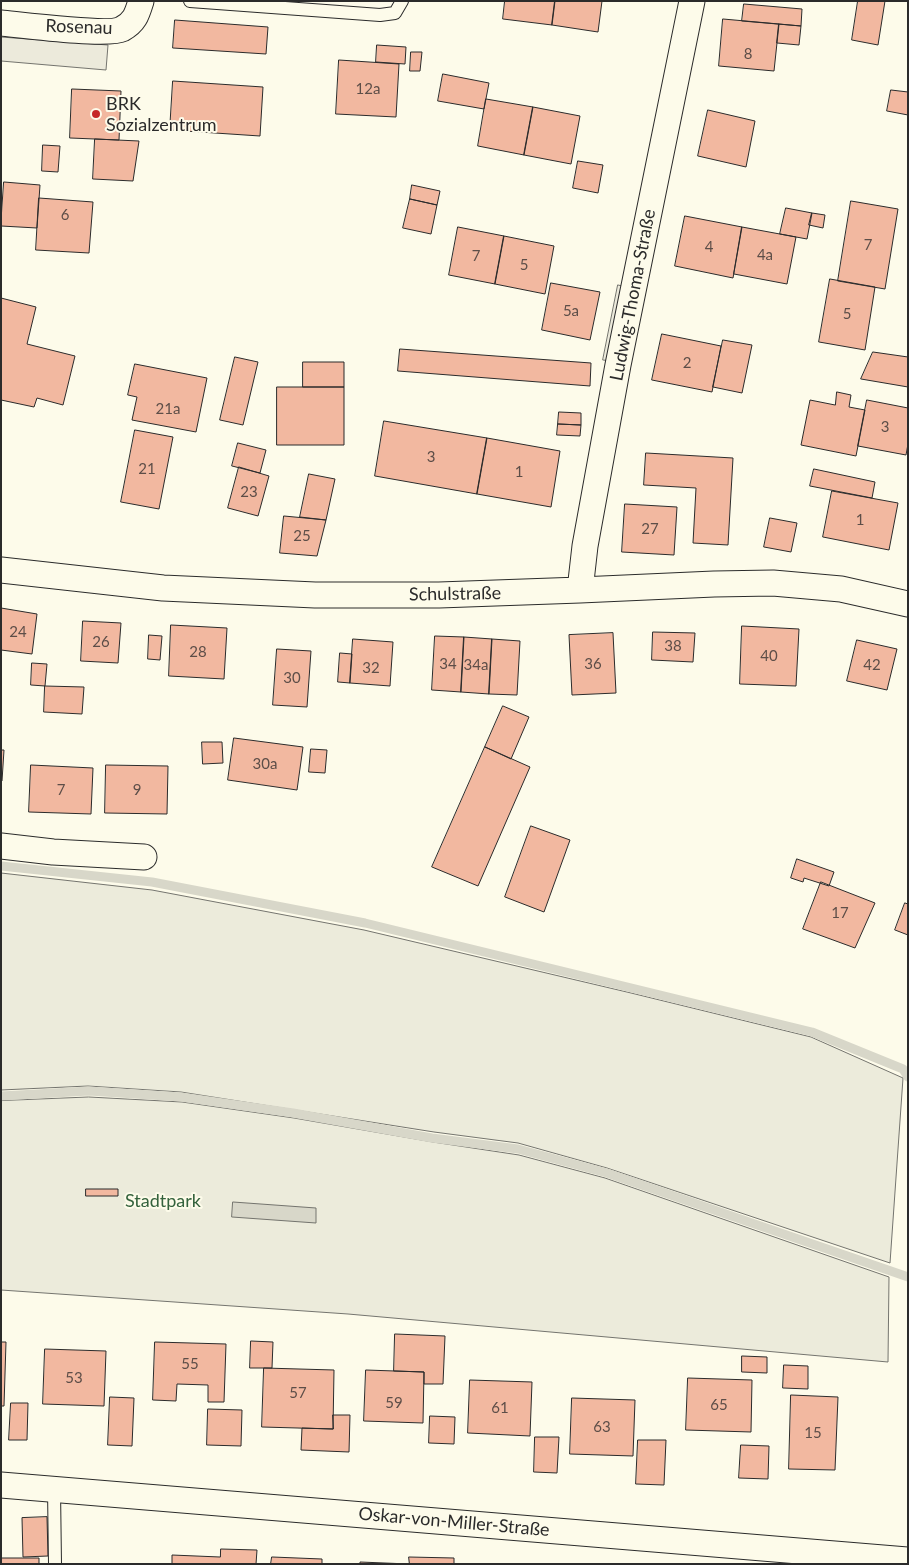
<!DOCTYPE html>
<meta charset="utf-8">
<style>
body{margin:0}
#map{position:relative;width:909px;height:1565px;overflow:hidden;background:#fdfbea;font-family:Lato,sans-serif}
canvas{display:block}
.frame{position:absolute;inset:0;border:2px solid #2b2b2b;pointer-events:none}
</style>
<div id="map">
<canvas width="909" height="1565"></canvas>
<div class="frame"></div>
</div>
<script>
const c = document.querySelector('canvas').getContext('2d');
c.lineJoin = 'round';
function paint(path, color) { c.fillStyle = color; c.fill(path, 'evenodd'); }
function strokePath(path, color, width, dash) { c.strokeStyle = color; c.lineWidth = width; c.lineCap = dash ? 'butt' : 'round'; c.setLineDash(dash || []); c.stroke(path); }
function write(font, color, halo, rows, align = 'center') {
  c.font = font + ' Lato,sans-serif'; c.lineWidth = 4; c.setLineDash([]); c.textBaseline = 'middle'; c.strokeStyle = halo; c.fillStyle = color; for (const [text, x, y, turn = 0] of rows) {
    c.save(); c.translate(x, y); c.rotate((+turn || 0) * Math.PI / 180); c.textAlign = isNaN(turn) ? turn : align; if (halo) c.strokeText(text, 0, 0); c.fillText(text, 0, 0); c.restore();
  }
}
const green = new Path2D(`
 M1,873L152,890L364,930L631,993L811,1037L903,1078L890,1263L607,1168L518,1143L434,1132L181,1092L88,1086L1,1090Z
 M89,1097L182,1102L294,1118L433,1142L519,1155L605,1178L889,1277L888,1362L348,1314L1,1290V1101Z`);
const parking = new Path2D(`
 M1,37L108,45L106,70L1,61Z
 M618,285L626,287L611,361L603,360Z`);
const water = new Path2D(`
 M233,1202L316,1208V1223L232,1217Z`);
const stream = new Path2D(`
 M1,866L152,882L365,923L812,1032L903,1069L908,1077
 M1,1096L89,1091L181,1097L293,1113L432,1138L518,1149L607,1173L908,1277`);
const building = new Path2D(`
 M505,1H555L552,25L503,19Z
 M555,1H602L598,32L552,25Z
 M858,1H885L878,45L852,40Z
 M744,4L802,9L801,26L742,21Z
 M723,19L779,24L774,71L719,66Z
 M175,20L268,27L266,54L173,48Z
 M779,24L801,26L799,45L777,43Z
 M377,45L406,47L405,64L376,62Z
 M411,52H422L420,71H410Z
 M339,60L399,64L396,117L336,114Z
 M443,74L489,83L484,109L438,101Z
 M173,81L263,87L260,136L170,130Z
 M72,89L121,91L119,140L70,138Z
 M891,90L908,92V115L887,111Z
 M486,99L533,107L524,155L478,146Z
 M533,107L580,116L571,164L524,155Z
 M708,110L755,121L746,167L698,156Z
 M95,139L139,141L133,181L93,179Z
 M43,145L60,146L58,172L42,171Z
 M578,161L603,165L598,193L573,188Z
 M4,182L40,185L37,228L1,226Z
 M412,185L440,191L437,205L410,199Z
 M39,198L93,202L89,253L36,250Z
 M410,199L437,205L431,234L403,228Z
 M851,201L898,209L885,289L838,281Z
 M786,208L812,213L807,239L780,234Z
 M812,213L825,215L823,228L809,225Z
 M685,216L742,227L733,278L675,266Z
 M458,227L504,236L495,284L449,275Z
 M742,227L796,237L787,284L734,274Z
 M504,236L554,246L545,294L495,284Z
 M830,279L875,287L865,350L819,342Z
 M551,283L600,292L590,340L542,330Z
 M1,298L36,307L27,344L75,356L63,405L37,398L34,407L1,400Z
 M662,334L721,346L712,392L652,380Z
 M723,340L752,345L742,393L713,387Z
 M400,349L591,363L590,386L398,371Z
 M873,352L908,357V387L861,379Z
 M235,357L258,362L243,425L220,420Z
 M303,362H344V387H303Z
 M135,364L207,378L196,432L132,420L137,397L128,395Z
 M277,387H344V445H277Z
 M837,392L851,395L849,407L865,410L856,456L801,445L810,400L835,405Z
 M867,400L908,408V444L906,455L858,446Z
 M559,412L581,413V425L558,424Z
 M384,421L487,438L477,494L375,476Z
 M558,424L581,425L580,436L557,435Z
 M135,430L173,437L159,509L121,502Z
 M487,438L560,451L551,507L477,494Z
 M238,443L266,450L260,473L232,466Z
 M646,453L733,458L728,545L693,543L696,488L644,485Z
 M239,467L269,476L258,516L228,508Z
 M814,469L875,482L872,498L810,486Z
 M309,474L335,479L326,520L300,517Z
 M832,491L898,503L889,550L823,537Z
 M625,504L677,507L674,555L622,552Z
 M284,516L326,520L317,556L280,553Z
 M770,518L797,523L791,552L764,547Z
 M1,608L37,614L32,654L1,650Z
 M83,621L121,623L118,663L81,661Z
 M171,625L227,628L224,679L169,676Z
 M742,626L799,629L796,686L740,684Z
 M653,632L695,633L693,662L652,660Z
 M613,633L616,693L572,695L569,635Z
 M149,635L162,636L160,660L148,659Z
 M435,636L464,637L461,692L432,690Z
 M464,637L492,639L489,694L461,692Z
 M353,639L393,642L390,686L350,683Z
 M492,639L520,641L517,695L489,694Z
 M857,640L897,649L887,690L847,681Z
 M277,649L311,651L307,707L273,705Z
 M340,653L352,654L350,683L338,682Z
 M32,663L47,664L45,686L31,685Z
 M45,686L84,687L82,714L44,712Z
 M503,706L529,717L511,759L485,747Z
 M234,738L303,747L297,790L228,780Z
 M202,742H222L223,763L203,764Z
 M485,747L530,767L478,886L432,867Z
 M311,749L327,750L325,773L309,772Z
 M1,750H4L2,781H1Z
 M31,765L93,768L91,814L29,812Z
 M106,765L168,766L167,814L105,813Z
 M531,826L570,840L544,912L505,897Z
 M797,859L834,872L829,886L804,878L803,882L791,878Z
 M821,882L875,903L855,948L803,929Z
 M905,903L908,904V935L895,930Z
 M86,1189H118V1196H86Z
 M395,1334L445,1336L443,1384H424V1372L394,1371Z
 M251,1341L273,1342L272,1368H250Z
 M1,1342H6L4,1406H1Z
 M155,1342L226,1344L224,1402H208V1385L177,1384L176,1401L153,1400Z
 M45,1349L106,1351L104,1406L43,1404Z
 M742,1356L767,1357V1373L742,1372Z
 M784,1365L808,1366V1389L783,1388Z
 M264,1368L334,1370L333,1429L262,1427Z
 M366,1370L424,1372L423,1423L364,1421Z
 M688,1378L752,1380L751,1432L686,1430Z
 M470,1380L532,1382L530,1436L468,1433Z
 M791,1395L838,1397L835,1470L789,1469Z
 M110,1397L134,1398L132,1446L108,1445Z
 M572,1398L635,1400L633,1456L570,1454Z
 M11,1403H28L27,1440H9Z
 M208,1409L242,1410L241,1446L207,1445Z
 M333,1415H350L349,1452L301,1450L302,1428L333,1429Z
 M430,1416L455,1417L454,1444L429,1443Z
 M535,1437H559L557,1473L534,1472Z
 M638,1440H666L664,1485L636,1484Z
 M741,1445L769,1446L768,1479L739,1478Z
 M47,1517L48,1556L23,1557L22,1518Z
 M221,1549L257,1550L256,1564H172V1555L220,1557Z
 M272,1557L322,1559V1564H271Z
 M409,1557L454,1558V1564H360V1562L409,1564Z
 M1,1558H39V1564H1Z`);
const lane = new Path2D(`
 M190,1L380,15L395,13L402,1
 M54,1489L55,1564`);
const street = new Path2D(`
 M1,23C22,25 108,36 122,29C135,22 137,14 141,1
 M1,570L163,588L315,595H439L580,590L714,584L773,583L841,589L908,604
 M580,590L585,546L618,365L692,1
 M1,846L53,852L144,857
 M1,1485L907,1560`);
const markers = [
 [96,114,5,"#c62828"]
];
const numberNames = [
 ["8",748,54],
 ["12a",368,89],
 ["6",65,215],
 ["7",868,245],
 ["4",709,247],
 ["4a",765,255],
 ["7",476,256],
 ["5",524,265],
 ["5a",571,311],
 ["5",847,314],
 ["2",687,363],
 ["21a",168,409],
 ["3",885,427],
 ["3",431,457],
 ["21",147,469],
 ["1",519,472],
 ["23",249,492],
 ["1",860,520],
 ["27",650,529],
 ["25",302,536],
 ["24",18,632],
 ["26",101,642],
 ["38",673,646],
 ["28",198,652],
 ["40",769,656],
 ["34",448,664],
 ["36",593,664],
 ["34a",476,665],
 ["42",872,665],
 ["32",371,668],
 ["30",292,678],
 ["30a",265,764],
 ["7",61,790],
 ["9",137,790],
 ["17",840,913],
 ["55",190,1364],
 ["53",74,1378],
 ["57",298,1393],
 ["59",394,1403],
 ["65",719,1405],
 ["61",500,1408],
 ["63",602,1427],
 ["15",813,1433]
];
const streetNames = [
 ["Rosenau",79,27,2],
 ["Ludwig-Thoma-Straße",633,295,-79],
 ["Schulstraße",455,594,-1],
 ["Oskar-von-Miller-Straße",454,1522,5]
];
const poiNames = [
 ["BRK",106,104],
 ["Sozialzentrum",106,125]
];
const parkNames = [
 ["Stadtpark",163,1201]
];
paint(green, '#ecebdb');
strokePath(green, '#74746e', 1);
paint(parking, '#eceadb');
strokePath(parking, '#74746e', 1);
paint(water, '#d8d7c9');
strokePath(water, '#74746e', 1);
strokePath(stream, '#d8d7c9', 9);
paint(building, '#f2b8a0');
strokePath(building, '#2b2b2b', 1);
strokePath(lane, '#2b2b2b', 14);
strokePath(street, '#2b2b2b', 27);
strokePath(lane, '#fdfbea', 12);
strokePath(street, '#fdfbea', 25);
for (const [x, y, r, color] of markers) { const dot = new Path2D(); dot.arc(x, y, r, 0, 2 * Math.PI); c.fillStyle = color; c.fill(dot); strokePath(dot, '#fdfbea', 2); }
write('15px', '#5d4e48', null, numberNames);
write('18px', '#2b2b2b', '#fdfbea', streetNames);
write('18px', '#2b2b2b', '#fdfbea', poiNames, 'left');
write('18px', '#34623c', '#fdfbea', parkNames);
</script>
